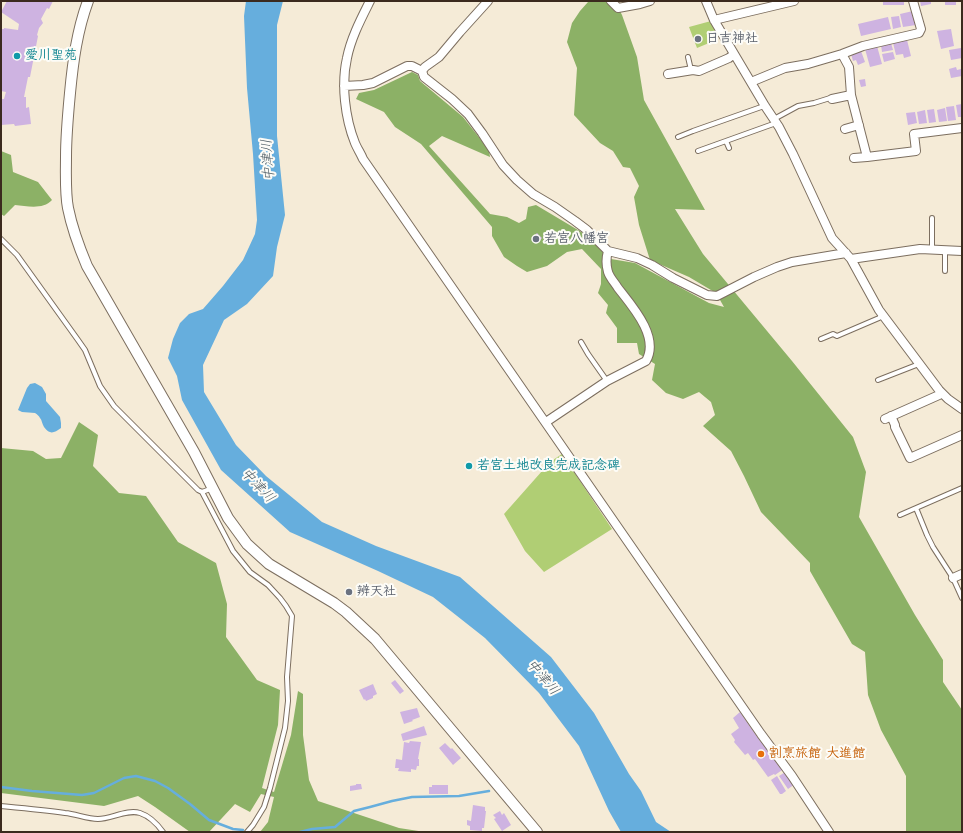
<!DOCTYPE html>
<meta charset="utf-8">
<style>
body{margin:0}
#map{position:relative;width:963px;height:833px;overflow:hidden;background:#f5ebd7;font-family:"Architects Daughter",sans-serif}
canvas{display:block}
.frame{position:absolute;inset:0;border:2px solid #3b2a1e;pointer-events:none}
</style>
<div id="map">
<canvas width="963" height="833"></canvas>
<div class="frame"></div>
</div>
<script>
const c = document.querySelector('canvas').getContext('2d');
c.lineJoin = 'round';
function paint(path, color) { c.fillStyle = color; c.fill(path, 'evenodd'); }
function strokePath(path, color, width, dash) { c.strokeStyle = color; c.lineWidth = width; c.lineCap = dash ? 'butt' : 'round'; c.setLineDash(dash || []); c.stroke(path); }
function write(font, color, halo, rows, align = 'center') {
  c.font = font + ' "Architects Daughter","Klee One",sans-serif'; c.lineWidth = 4; c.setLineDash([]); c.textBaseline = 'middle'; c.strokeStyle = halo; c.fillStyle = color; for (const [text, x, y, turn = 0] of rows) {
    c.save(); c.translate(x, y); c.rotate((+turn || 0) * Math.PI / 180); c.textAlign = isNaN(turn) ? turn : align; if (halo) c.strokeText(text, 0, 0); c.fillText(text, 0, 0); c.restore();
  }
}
const green = new Path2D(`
 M711,21L718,36L708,40L709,43L697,48L689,27Z
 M562,454L612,529L544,572L525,551L504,514L550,462Z`);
const forest = new Path2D(`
 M588,1H615L622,15L637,57L644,100L705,210L675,209L703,254L792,361L853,437L866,472L859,517L915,615L943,660V682L962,710V832H906V776L881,730L868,695L865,652L852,644L810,571V563L761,512L744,476L731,451L703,426L715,415L711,402L699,392L683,399L666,393L652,380L655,364L639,354L637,343H617V328L606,313L608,305L598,293L601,284V269L582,249L567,252L547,266L527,272L517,266L504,257L492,236V227L421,144L395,127L384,112L356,99L359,93L374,90L412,72L418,75L420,81L463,117L489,150L490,157L442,136L429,146L490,214L507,217L519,223L526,219L528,207L536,205L583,233L611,259L635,263L709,303L724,307L716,293L689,277L650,260L639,225L634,197L639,186L630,168L623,167L613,151L600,143L574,115L577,68L567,42L572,23L580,11L588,2Z
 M1,151L11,155L13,172L38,182L52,200C43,210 27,206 15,205L4,216L1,214Z
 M79,422L98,435L93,466L119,493L146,496L178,542L216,563L227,604L226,637L257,680L280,690L278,725L262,788L274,792L291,735L298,691L303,694V735L309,780L318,801L399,828L425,832H260L268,822L274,797L261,794L250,812L235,804L209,832H190L155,807L138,796L104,806L1,793V448L33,451L46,459L61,458Z`);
const water = new Path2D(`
 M246,1H283L277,25V136L285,215L277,247L273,276L247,304L224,320L203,365L204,392L236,445L266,476L322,522L376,546L460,577L551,657L594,713L629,774L641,791L656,822L671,832H621L609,811L579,746L539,693L485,638L433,597L378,571L290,532L221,470L182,400L177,376L168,358L173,339L180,323L189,314L203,309L223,286L243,260L255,234L257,220L253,154L247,88L244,16Z
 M35,383L42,387L46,394V401L60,417L61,423V428C54,433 50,435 44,427C42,424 42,420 40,418C39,416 37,414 35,413L22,412L18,410L27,388L30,384Z`);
const stream = new Path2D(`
 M1,787L32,791L82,795L94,793L124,778L136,776L155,781L168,788L190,804L209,820L233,829L243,830
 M252,832H253
 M300,832L312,829L335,827L354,811L370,807L392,801L412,797L459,796L489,791`);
const building = new Path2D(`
 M7,1H53L49,9L47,8L41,19L43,23L39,28L37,35L38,36L30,77H28L24,97H26V108L29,107L31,124L15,126L14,124L1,125V99H4L6,92L1,91V29H4V28L18,30L19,24L1,12Z
 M883,1H904V5H883Z
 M920,1H931V4L921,6Z
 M945,1H956V5H945Z
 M913,11L916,25L903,27L900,14Z
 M899,16L901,27L893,29L891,17Z
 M888,17L891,29L861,36L858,24Z
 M951,29L954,46L941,49L937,31Z
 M907,40L911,56L904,58L903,54L896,55L893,43Z
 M891,43L893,50L882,52L881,45Z
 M877,46L882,64L870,67L865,49Z
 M961,48L962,58L951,60L949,50Z
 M861,51L865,62L858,65L856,60L853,61L851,54Z
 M893,52L895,59L884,62L882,54Z
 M956,67L957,70L961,69L962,76L951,78L949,69Z
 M865,79L866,86L861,87L859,80Z
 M962,104V117H958L956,105Z
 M954,106L956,120L948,121L946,107Z
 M945,108L947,121L939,122L937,110Z
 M934,109L936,122L929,123L927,110Z
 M925,110L927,123L919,124L917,112Z
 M915,112L917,123L908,125L906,113Z
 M537,233L542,238L538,242L537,241L536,242L533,239L534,238L533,237Z
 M395,680L404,691L400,694L391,683Z
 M373,684L377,694L373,696V698L366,701L365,699L364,700L359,690Z
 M417,708L420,717L412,720L413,721L404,724L400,712Z
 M740,712L758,738L761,742L763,740L785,768L775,775L774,774L768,777L755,759L753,760L748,753L745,755L734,742L735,740L731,734L739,728L733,718Z
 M424,726L427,735L403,741L401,734Z
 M410,741L421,742L418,759H419V766H417L416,770L411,769V772L398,771L399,768H395L396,759L402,760L404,742L409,743Z
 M445,743L451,749L452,748L461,758L453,765L439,748Z
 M787,771L795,784L788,789L779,776Z
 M777,776L786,791L782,794H780L771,780Z
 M356,784H361L362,789L350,791V786L356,785Z
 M432,785H448V794H429V787H432Z
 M473,805L485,807V811H486L484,828H482V831L470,830V826L467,825V820L471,821Z
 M500,811L502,815L504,813L511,825L502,831L494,819L496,818L493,815Z`);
const service = new Path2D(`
 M688,57L691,70
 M774,119L798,106L814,103L830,98L832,99
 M678,137L693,131L764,106
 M726,141L729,148
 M698,151L776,123
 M1,239L17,255L78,340L85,350L100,386L114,406L198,490L202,492L213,488
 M932,249V218
 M945,250V271
 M821,339L833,334L837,336L879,318L882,315
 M581,342L588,354L607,381
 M878,380L919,364
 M202,492L233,551L250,572L268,585L280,598L286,606L292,616L287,677L288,701L285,728L270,788L264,807L253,825L247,832
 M916,508L927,535L933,547L953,578L962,598
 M900,515L962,488
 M1,806C22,808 44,810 65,813C76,814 87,819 98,819C111,819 127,809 140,813C149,816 158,825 163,832`);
const minor = new Path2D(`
 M370,1C361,19 351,38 347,58C341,84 345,118 355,143C357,148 361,154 363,159L743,708L761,734L792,776L829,832
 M611,1L618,8L640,4L650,1
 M706,1L714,20L765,106L779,127L793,154L832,238L851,259L879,310L939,390L948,399L962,409
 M714,20L794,1
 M842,54L849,67L851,95L867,157L916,151L914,134L962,128
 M422,71L424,77L452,99L468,114L482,133L503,165L517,180L533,194L555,207L575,221L587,230L608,251L637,258L652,265L673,278L707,295L717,296L754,277L777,267L792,262L846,253
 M668,74L693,70L699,71L729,58L734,54
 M751,82L785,68L808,64L842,54L863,46L919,33L921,29L913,1
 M344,86L363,85L373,83L407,66H412L422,71L425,67L439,57L460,32L488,1
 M832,99L851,95
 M845,129L859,125
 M854,158L867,157
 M851,259L920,249L962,251
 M891,416L895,425V427L910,458L962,435
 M885,419L939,395L941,393
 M546,422L607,381L646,361C660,337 632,306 618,288C615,283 610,278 608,272C606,265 606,258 608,251
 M953,578L962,574`);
const tertiary = new Path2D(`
 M88,1C77,31 73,61 70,93C68,114 66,135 66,157C66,172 65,193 68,208C72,228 79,247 87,266L194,452L228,518L247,544L269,564L334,603L346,612L375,639L537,832`);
const markers = [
 [698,39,4,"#6b7280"],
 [17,56,4,"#0f9aa8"],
 [536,239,4,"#6b7280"],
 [469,466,4,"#0f9aa8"],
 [349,592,4,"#6b7280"],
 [761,754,4,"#e8710a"]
];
const worshipNames = [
 ["日吉神社",706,39],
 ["若宮八幡宮",544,239],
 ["辨天社",357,592]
];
const cultureNames = [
 ["愛川聖苑",25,56],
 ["若宮土地改良完成記念碑",477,466]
];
const foodNames = [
 ["割烹旅館 大進館",769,754]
];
const waterNames = [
 ["中津川",269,160,-94],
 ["中津川",257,486,47],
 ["中津川",542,678,50]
];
paint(green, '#b0ce74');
paint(forest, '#8cb166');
paint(water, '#66aedd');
strokePath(stream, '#66aedd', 2.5);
paint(building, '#ceb3e1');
strokePath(service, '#7c6e5f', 6);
strokePath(minor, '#7c6e5f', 10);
strokePath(tertiary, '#7c6e5f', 12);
strokePath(service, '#fff', 4);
strokePath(minor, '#fff', 8);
strokePath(tertiary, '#fff', 10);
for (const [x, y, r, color] of markers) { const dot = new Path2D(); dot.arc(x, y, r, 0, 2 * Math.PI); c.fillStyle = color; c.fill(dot); strokePath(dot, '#fdfcf7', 1.5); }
write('bold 13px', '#5b616d', '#fdfcf7', worshipNames, 'left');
write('bold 13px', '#0d838f', '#fdfcf7', cultureNames, 'left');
write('bold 13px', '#c56008', '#fdfcf7', foodNames, 'left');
write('italic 14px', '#4a5861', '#fdfcf7', waterNames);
</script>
